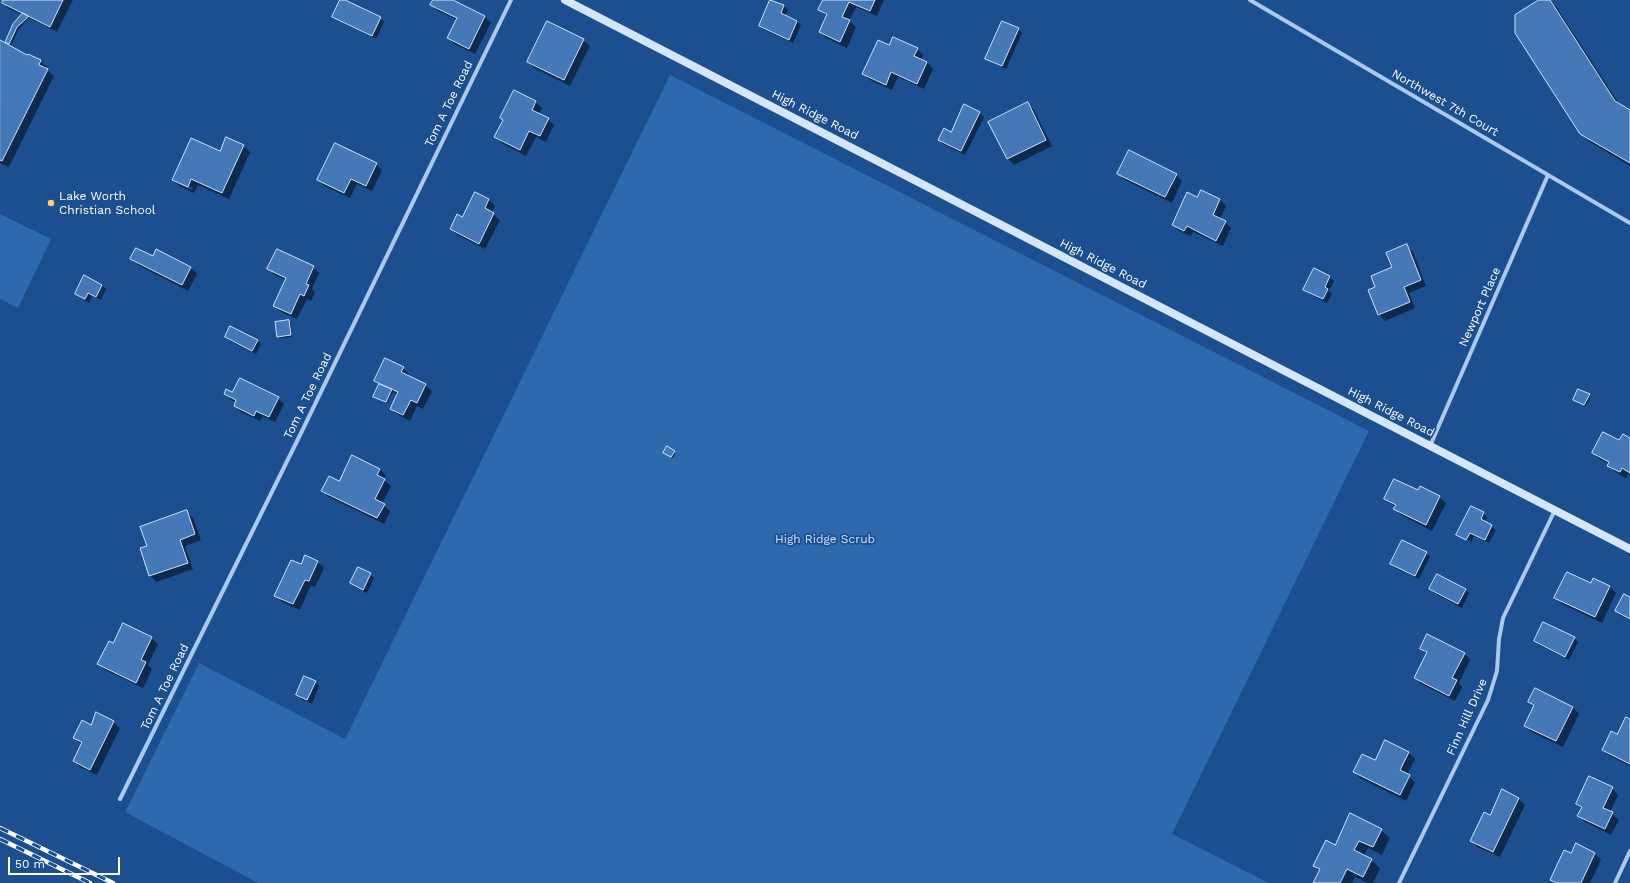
<!DOCTYPE html>
<style>
body{margin:0}
#map{position:relative;width:1630px;height:883px;overflow:hidden;background:#1b4f8f;font-family:"Work Sans",sans-serif}
canvas{display:block}
.scale{position:absolute;left:8px;top:857px;width:112px;height:18px;box-sizing:border-box;border:2px solid #fff;border-top:0;padding-left:5px;font-size:12px;line-height:14px;white-space:nowrap;color:#fff;-webkit-text-stroke:3px #1b4f8f;paint-order:stroke}
</style>
<div id="map">
<canvas width="1630" height="883"></canvas>
<div class="scale">50 m</div>
</div>
<script>
const c = document.querySelector('canvas').getContext('2d');
c.lineJoin = 'round';
function paint(path, color) { c.fillStyle = color; c.fill(path, 'evenodd'); }
function strokePath(path, color, width, dash) { c.strokeStyle = color; c.lineWidth = width; c.lineCap = dash ? 'butt' : 'round'; c.setLineDash(dash || []); c.stroke(path); }
function write(font, color, halo, rows, align = 'center') {
  c.font = font + ' "Work Sans",sans-serif'; c.lineWidth = 3.5; c.setLineDash([]); c.textBaseline = 'middle'; c.strokeStyle = halo; c.fillStyle = color; for (const [text, x, y, turn = 0] of rows) {
    c.save(); c.translate(x, y); c.rotate((+turn || 0) * Math.PI / 180); c.textAlign = isNaN(turn) ? turn : align; if (halo) c.strokeText(text, 0, 0); c.fillText(text, 0, 0); c.restore();
  }
}
const green = new Path2D(`
 M670,75L1369,431L1172,834L1269,883H258L125,812L199,663L345,739Z
 M0,214L51,239L18,308L0,299Z`);
const shadow = new Path2D(`
 M4,0H73L57,32L29,18L19,29L10,47L28,57L41,61L47,67L46,69L54,76L9,167L0,163V41L10,46L6,42L23,15L9,9L3,3Z
 M341,0L380,18L384,22L376,39L337,20L333,16Z
 M434,0H450L484,16L491,23L475,54L454,44L448,38L457,20L438,11L432,5Z
 M824,0H884L877,16L856,7L849,21L856,27L847,48L826,38L820,32L827,16L819,9Z
 M1541,0H1550L1557,8L1620,105L1630,111V166L1590,142L1581,133Z
 M784,6L788,10L785,16L797,21L801,25L793,43L764,30L760,26Z
 M1018,29L1022,33L1006,69L991,62L987,58Z
 M583,40L590,46L570,86L534,68L528,61Z
 M890,46L917,49L923,55L921,60L927,62L933,69L924,89L898,77L892,90L870,80L863,74Z
 M535,102L542,108L539,114L548,119L554,125L546,142L536,137L526,156L502,143L496,137L504,121L501,118Z
 M1028,103L1034,110L1052,146L1014,165L1008,159L990,123Z
 M965,106L980,113L984,117L965,155L943,144L939,140L951,133Z
 M243,146L250,152L229,199L198,185L194,193L179,186L173,180L220,152ZM179,182L193,188L192,190L179,184Z
 M376,164L382,170L372,191L357,184L350,198L324,186L318,180Z
 M1119,174L1176,175L1182,181L1172,203L1125,180Z
 M1201,191L1220,200L1226,206L1220,219L1225,222L1231,228L1223,246L1193,232L1191,236L1179,231L1173,225L1198,198Z
 M475,193L489,200L495,206L492,213L500,220L485,249L457,235L451,229L463,218Z
 M1406,246L1413,252L1426,286L1409,293L1415,308L1385,321L1379,314L1376,287L1393,268Z
 M131,259L190,267L197,274L188,291L138,265Z
 M313,267L319,273L312,289L315,292L311,301L307,299L297,319L281,312L274,305L286,280L275,275L268,268Z
 M1314,270L1330,277L1334,281L1329,291L1332,294L1327,303L1308,293L1304,289Z
 M102,285L106,289L101,300L92,296L89,303L76,294Z
 M289,321L291,323L292,337L280,338L278,337Z
 M226,337L257,340L261,344L256,354L230,341Z
 M403,368L409,374L408,377L425,385L432,391L423,409L417,406L410,421L398,415L391,409L398,395L393,392L387,403L376,398L380,385L375,381Z
 M225,394L278,398L284,404L275,422L263,416L260,421L241,412L235,406L236,403L231,400Z
 M1589,395L1591,396L1586,406L1574,400Z
 M1630,439V475L1628,474L1626,478L1615,472L1608,465L1609,464L1599,459L1593,453Z
 M674,452L676,453L673,458L666,454Z
 M352,456L380,469L386,476L384,480L391,486L382,504L390,511L384,524L329,497L323,491L339,482Z
 M1418,492L1439,497L1446,503L1432,531L1401,515L1395,509V507L1385,499Z
 M187,512L193,518L201,540L185,546L193,569L156,582L150,575L148,546Z
 M1483,513L1487,517L1485,522L1496,530L1489,543L1474,536L1471,543L1463,539L1470,543L1471,541L1461,536V538L1458,535Z
 M1426,553L1430,557L1419,579L1395,568L1391,564Z
 M317,562L324,568L315,587L311,585L300,610L282,602L276,595L301,566Z
 M370,574L374,578L367,593L355,587L351,583Z
 M1591,585L1610,587L1616,593L1602,623L1562,604L1556,597Z
 M1430,589H1465L1469,593L1462,608L1434,593Z
 M1630,598V620L1620,615L1616,611Z
 M151,638L158,644L148,665L152,669L143,688L105,670L99,664L114,644Z
 M1574,638L1578,642L1569,660L1539,645L1535,641Z
 M1421,649L1464,653L1470,660L1459,683L1462,687L1455,701L1421,684L1415,678L1427,654Z
 M315,682L319,686L312,704L301,699L297,695Z
 M1529,702L1573,707L1579,714L1563,747L1531,732L1525,725L1534,707Z
 M1630,720V766L1610,756L1603,750L1618,736Z
 M113,722L120,728L97,775L80,767L74,761L82,745L75,738L91,726Z
 M1408,752L1415,759L1407,775L1415,782L1406,801L1360,778L1354,772L1376,761Z
 M1612,788L1618,795L1610,812L1619,820L1611,835L1585,822L1579,816L1582,809L1577,804Z
 M1502,791L1519,799L1525,805L1500,857L1477,847L1471,840L1490,816Z
 M1381,830L1390,838L1382,855L1368,848L1364,856L1371,860L1380,868L1373,883H1368L1355,877L1352,883H1314L1320,871L1315,866L1335,846Z
 M1571,854H1595L1601,860L1590,883H1555L1551,879Z`);
const building = new Path2D(`
 M3,0H63L50,27L2,3Z
 M340,0H345L381,17L372,36L332,17Z
 M433,0H453L485,16L469,49L447,38L457,18L430,5Z
 M770,0L784,5L781,13L797,21L789,40L759,26Z
 M823,0H875L870,11L849,2L842,17L850,20L840,42L819,32L827,14L818,10Z
 M1539,0H1550L1615,101L1630,110V163L1580,134L1515,33V15Z
 M23,13L28,16L27,18L17,27L9,44L5,42L13,24Z
 M547,21L584,39L564,80L527,62Z
 M1002,21L1019,28L1002,66L985,59Z
 M893,37L918,48L914,56L927,62L917,84L891,72L886,85L862,74L878,40L889,45Z
 M0,40L27,55L28,54L41,60L39,65L48,69L2,161L0,160Z
 M514,90L536,101L532,110L549,118L540,136L529,131L520,150L494,137L503,120L500,118Z
 M1028,102L1046,140L1007,159L988,122Z
 M964,104L980,112L961,151L938,140L944,128L951,132Z
 M226,137L244,145L222,193L191,179L188,187L172,180L191,138L220,151Z
 M335,143L377,163L366,186L351,179L344,193L317,180Z
 M1129,150L1177,174L1165,197L1117,174Z
 M1201,190L1220,199L1213,215L1226,221L1216,241L1187,226L1184,231L1172,225L1187,192L1197,197Z
 M475,192L489,199L485,208L494,213L479,244L450,229L457,214L462,217Z
 M1407,244L1421,280L1404,287L1410,302L1378,315L1368,290L1375,287L1371,276L1392,267L1386,253Z
 M136,248L153,256L156,249L191,267L182,285L130,259Z
 M277,249L314,266L306,284L309,285L304,296L300,294L291,314L273,306L286,278L267,269Z
 M1314,268L1330,276L1325,287L1328,289L1323,299L1303,290Z
 M84,275L102,285L96,297L88,293L85,299L75,294Z
 M289,320L291,335L277,337L275,322Z
 M230,326L258,340L252,351L225,337Z
 M385,358L404,367L401,372L426,384L417,403L411,400L403,415L390,409L398,392L374,381Z
 M240,378L279,397L269,417L256,411L254,416L234,406L236,400L224,394L226,389L232,392Z
 M379,384L392,389L386,402L373,397Z
 M1578,389L1590,394L1584,405L1573,400Z
 M1603,432L1619,440L1623,434L1630,438V473L1622,468L1620,472L1607,466L1609,462L1592,453Z
 M667,446L675,451L671,457L663,453Z
 M352,455L380,469L377,475L385,479L375,499L385,504L377,518L321,491L329,476L339,481Z
 M1394,479L1418,490L1420,486L1440,496L1426,525L1393,509L1396,505L1384,499Z
 M1471,506L1484,512L1481,519L1492,525L1485,540L1470,533L1466,540L1456,535Z
 M187,510L195,534L180,540L188,563L149,576L140,548L147,546L140,527Z
 M1402,540L1427,552L1415,576L1390,564Z
 M305,555L318,561L309,581L305,580L293,604L274,596L291,560L301,564Z
 M358,567L371,573L363,590L350,583Z
 M1567,572L1591,583L1593,578L1610,586L1595,617L1554,598Z
 M1437,574L1466,589L1458,604L1429,589Z
 M1624,594L1630,597V619L1615,611Z
 M1543,622L1575,637L1565,657L1534,641Z
 M123,623L152,637L141,660L146,662L136,683L97,664L109,641L113,643Z
 M1427,634L1465,653L1452,678L1457,680L1449,696L1414,678L1427,652L1420,649Z
 M304,676L316,681L307,700L296,695Z
 M1535,688L1573,707L1556,741L1524,726L1534,705L1528,702Z
 M96,712L114,721L90,770L73,761L82,742L73,738L82,720L91,725Z
 M1626,717L1630,719V764L1602,750L1611,731L1617,734Z
 M1385,740L1409,752L1400,770L1410,775L1400,795L1353,772L1362,754L1375,760Z
 M1589,776L1613,787L1603,808L1613,812L1605,829L1577,816L1582,807L1576,804Z
 M1502,789L1519,798L1493,852L1470,841L1484,812L1490,815Z
 M1350,813L1382,829L1373,847L1359,841L1354,850L1372,859L1363,877L1347,869L1340,883H1313L1320,869L1313,866L1326,840L1335,845Z
 M1576,843L1595,853L1581,883H1557L1550,880L1564,850L1571,853Z`);
const street = new Path2D(`
 M1250,0L1630,223
 M1430,446L1548,175
 M120,799L302,431L511,0
 M1399,883L1488,700L1497,671L1499,639L1503,618L1555,510
 M1615,883L1630,851`);
const secondary = new Path2D(`
 M565,0L1630,549`);
const rail = new Path2D(`
 M0,828L113,883
 M0,839L90,883`);
const markers = [
 [51,203,4,"#ffd166"]
];
const streetNames = [
 ["Northwest 7th Court",1445,103,30],
 ["Tom A Toe Road",449,104,-64],
 ["High Ridge Road",815,115,27],
 ["High Ridge Road",1103,264,27],
 ["Newport Place",1480,307,-66],
 ["Tom A Toe Road",308,396,-64],
 ["High Ridge Road",1391,412,27],
 ["Tom A Toe Road",165,687,-64],
 ["Finn Hill Drive",1467,717,-66]
];
const poiNames = [
 ["Lake Worth",59,196],
 ["Christian School",59,210]
];
const parkNames = [
 ["High Ridge Scrub",825,539]
];
paint(green, '#2e69ad');
paint(shadow, '#0007');
paint(building, '#4478b7');
strokePath(building, '#cfe3fa', 1);
strokePath(street, '#a9c9ee', 4);
strokePath(secondary, '#d6e6fa', 8);
strokePath(rail, '#fff', 4.5);
strokePath(rail, '#1b4f8f', 3, [9]);
for (const [x, y, r, color] of markers) { const dot = new Path2D(); dot.arc(x, y, r, 0, 2 * Math.PI); c.fillStyle = color; c.fill(dot); strokePath(dot, '#1b4f8f', 1.5); }
write('12px', '#fff', '#1b4f8f', streetNames);
write('12px', '#fff', '#1b4f8f', poiNames, 'left');
write('12px', '#cfe3fa', '#1b4f8f', parkNames);
</script>
